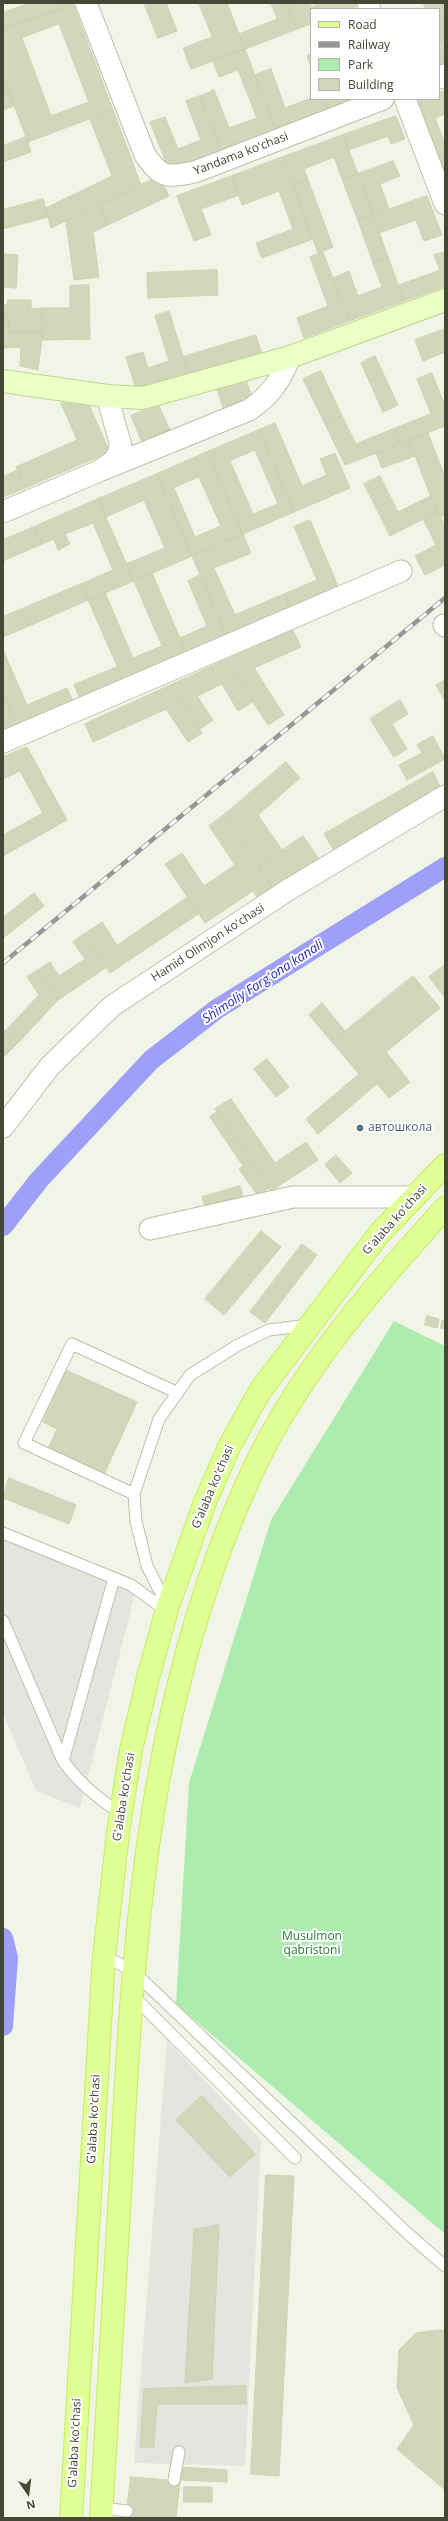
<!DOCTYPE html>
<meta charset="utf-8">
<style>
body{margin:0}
#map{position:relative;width:448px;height:2521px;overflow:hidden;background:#f1f5e7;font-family:"Open Sans",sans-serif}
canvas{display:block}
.frame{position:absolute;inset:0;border:4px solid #444835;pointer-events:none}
.legend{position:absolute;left:310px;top:8px;width:130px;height:92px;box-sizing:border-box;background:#fff;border:1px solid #b4b6ae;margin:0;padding:5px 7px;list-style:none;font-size:12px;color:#444835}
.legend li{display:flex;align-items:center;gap:8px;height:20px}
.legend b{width:20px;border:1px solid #b4b6ae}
.north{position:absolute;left:8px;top:2473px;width:40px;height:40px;-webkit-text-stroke:3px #fff;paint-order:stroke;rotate:166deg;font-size:11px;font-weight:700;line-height:16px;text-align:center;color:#444835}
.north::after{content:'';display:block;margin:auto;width:14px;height:18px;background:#444835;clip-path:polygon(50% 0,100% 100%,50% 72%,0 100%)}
</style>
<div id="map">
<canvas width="448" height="2521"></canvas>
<div class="frame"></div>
<ul class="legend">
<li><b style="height:5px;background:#e0ff95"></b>Road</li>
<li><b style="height:5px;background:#979797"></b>Railway</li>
<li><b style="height:11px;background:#acecae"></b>Park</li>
<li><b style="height:11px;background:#d2d7bb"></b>Building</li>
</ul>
<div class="north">N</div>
</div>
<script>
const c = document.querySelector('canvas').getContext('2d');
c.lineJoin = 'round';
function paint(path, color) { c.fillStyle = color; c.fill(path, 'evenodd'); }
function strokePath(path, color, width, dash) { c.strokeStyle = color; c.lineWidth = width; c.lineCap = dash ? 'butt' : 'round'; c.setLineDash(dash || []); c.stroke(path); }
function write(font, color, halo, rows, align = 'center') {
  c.font = font + ' "Open Sans",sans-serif'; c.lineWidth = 4; c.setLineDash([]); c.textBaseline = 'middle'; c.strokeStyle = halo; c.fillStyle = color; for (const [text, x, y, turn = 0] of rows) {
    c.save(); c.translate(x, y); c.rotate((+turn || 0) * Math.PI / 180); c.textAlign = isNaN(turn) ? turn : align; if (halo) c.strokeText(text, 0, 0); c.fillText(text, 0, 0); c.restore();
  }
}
const green = new Path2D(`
 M394,1321L445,1346V2234L176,2004L189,1783L271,1520Z`);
const parking = new Path2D(`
 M3,1526L138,1582L80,1808L36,1791L3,1713Z
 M167,2040L261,2140L245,2466L134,2463Z`);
const canal = new Path2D(`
 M3,1226L39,1180L151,1060L217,1009L445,867
 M3,1938L8,1958L3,2026`);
const building = new Path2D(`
 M30,3H73V4L3,30V13Z
 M144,3H166L177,31L158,38Z
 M199,3H227L245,49L191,69L183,48L212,37Z
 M271,3H287L297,29L245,49L239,34L277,19Z
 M287,3H310L311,7L321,3H356L357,6L350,9H311V24L297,29Z
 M423,3H435L437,9H426Z
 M435,3H445V30L439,9Z
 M73,4L113,110L28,142L3,76V30ZM59,24L89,102L51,116L22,38Z
 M439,14L445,30V68L439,70L441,48Z
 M245,49L276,132L222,153L200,96L214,90L229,128L257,118L238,70L219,77L213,61Z
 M311,54V67L307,56Z
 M271,69L285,108L311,98L323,99L328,112L276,132L255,75Z
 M3,76L8,90L3,92Z
 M8,90L14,106L3,110V92Z
 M445,91V114L435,118L445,144V189L411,104L423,99H439V93Z
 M200,96L222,153L170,173L150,122L165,117L178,149L201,140L186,101Z
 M323,99H364L328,112Z
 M113,110L141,185L51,228L46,208L112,176L90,119Z
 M396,116L405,139L391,144L388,136L349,150L343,135Z
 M343,135L358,174L342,179L334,157L304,169L308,180L293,186L283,157Z
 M26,137L31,152L3,162V146Z
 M283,157L313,239L262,258L256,243L293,229L279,191L242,205L232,176Z
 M393,161L400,176L380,184L389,209L373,215L358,174Z
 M358,174L373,215L358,221L342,179Z
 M160,176L169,196L108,225L99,205Z
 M232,176L239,195L201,209L211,235L194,241L177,196Z
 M308,180L333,247L318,253L293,186Z
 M427,196L442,235L424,241L416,220L379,233L373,215Z
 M43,199L48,217L3,229V210Z
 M99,205L108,225L93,232L99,277L74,280L66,221Z
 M373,215L388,257L373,263L358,221Z
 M323,252L349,321L304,338L297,318L328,306L310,257Z
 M445,252V286L404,301L399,285L440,270L434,255Z
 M3,254L18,255L16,288L3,287Z
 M388,257L404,301L349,321L333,278L349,271L358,296L382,287L373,263Z
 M217,270L218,295L148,298L147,273Z
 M89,285L90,339L43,340L42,308H70V286Z
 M8,300H31V309L42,308L43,332H9Z
 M3,305H9V332H43L38,370L20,366L21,347L3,348Z
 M169,311L189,376L137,392L126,357L143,352L148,368L169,361L155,316Z
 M445,329V352L423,361L415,340Z
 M256,335L262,354L189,376L183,357Z
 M375,356L398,405L383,412L361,363Z
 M321,371L342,416L325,424L303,379Z
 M432,373L445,406V426L400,444L395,428L431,414L417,379Z
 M244,374L253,400L224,410L215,384Z
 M61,403L89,405L110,452L25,488L16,467L77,440Z
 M158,404L170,430L142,442L131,416Z
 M342,416L356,444L395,428L400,444L345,465L325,424Z
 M275,423L302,486L327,475L320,459L335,453L350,488L294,512L259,430Z
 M259,430L294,512L243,534L207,452ZM255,450L278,504L253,514L230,461Z
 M428,433L445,477V515L439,518L409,440Z
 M409,440L415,456L382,468L376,453Z
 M207,452L243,534L192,556L157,474ZM199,477L221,526L195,537L174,488Z
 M18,470L25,488L3,497V477Z
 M157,474L192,556L134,581L126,564L165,548L144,500L106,517L98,499Z
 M380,476L398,512L431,496L437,512L390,536L364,484Z
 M98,499L134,581L88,600L81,584L113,570L93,523L65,534L70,544L58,550L54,539L42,544L34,527Z
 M437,512L445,525V565L425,575L415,556L436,545L423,519Z
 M310,520L340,591L292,611L284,594L317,580L294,527Z
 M34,527L42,544L3,561V540Z
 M243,534L251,553L214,568L235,615L284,594L292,611L228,639L192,556Z
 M152,573L188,657L125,684L88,600L105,593L133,658L162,646L134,581Z
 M200,575L228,639L188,657L180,638L207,626L188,581Z
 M81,584L88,600L29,626L22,609Z
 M22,609L29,626L3,637V617Z
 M293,630L301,647L254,668L284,715L268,725L226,660Z
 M3,650L27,705L67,688L75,706L19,729L3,692Z
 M226,660L253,702L238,711L222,684L197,696L213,720L200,729L171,685Z
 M117,667L125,684L82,703L74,685Z
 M445,680V701L436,685Z
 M171,685L202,733L188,742L166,709L93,742L85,724Z
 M3,692L19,729L3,736Z
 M400,700L408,714L378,732L370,719Z
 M392,724L407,749L394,757L378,732Z
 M433,736L445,759L407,780L399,765L422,753L417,745Z
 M27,747L67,820L3,856V835L43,813L20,771L3,779V757Z
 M286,762L300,778L258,815L282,850L259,866L224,815Z
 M433,772L441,788L333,849L324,834Z
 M224,815L274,889L259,900L253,891L205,923L165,864L182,853L204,886L235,865L209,826Z
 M303,836L319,859L274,889L259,866Z
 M34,893L44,906L3,938V918Z
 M188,897L198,914L110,973L84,934L102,922L117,945Z
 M84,934L107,967L58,1000L38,970L50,962L59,976L85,959L73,942Z
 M445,965V998L429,977Z
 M38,970L58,1000L18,1043L5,1031L39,995L27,977Z
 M413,976L440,1008L386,1052L410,1082L389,1098L338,1037Z
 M322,1003L345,1031L338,1037L378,1083L318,1134L306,1119L359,1074L309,1015Z
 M3,1029L18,1043L3,1058Z
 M267,1059L289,1087L276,1097L254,1069Z
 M231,1099L275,1163L306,1142L318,1160L271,1191L215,1109Z
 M217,1112L269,1188L258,1196L239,1169L243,1166L210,1117Z
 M336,1155L352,1173L340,1183L325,1165Z
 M240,1186L245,1202L207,1213L202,1197Z
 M261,1231L281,1247L224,1315L205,1299Z
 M302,1244L317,1255L265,1323L250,1312Z
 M427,1316L439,1319L437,1328L425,1325Z
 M442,1320L445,1321V1329L441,1328Z
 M66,1370L137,1402L104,1474L48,1449L57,1429L43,1422Z
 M9,1478L76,1505L69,1524L3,1498Z
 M202,2096L255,2154L230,2177L176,2120Z
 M266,2175L294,2176L279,2476L251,2474Z
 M219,2225L212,2379L185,2383L194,2230Z
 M440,2330L445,2331V2490L397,2449L414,2425L397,2388L399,2350L416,2333Z
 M246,2386V2404H157L154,2447H140L144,2389Z
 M181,2467L227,2470V2482L180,2480Z
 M131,2477L180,2481L176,2518H126Z
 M184,2487H212V2502H184Z`);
const lane = new Path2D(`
 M134,1494L24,1443L72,1344L178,1393
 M3,1533L131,1585L167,1611
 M114,1578L63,1761C79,1783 98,1798 121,1814
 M167,1605L147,1566L136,1521L134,1494L159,1419L190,1375L238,1345L269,1330L309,1325
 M3,1621L63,1761
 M104,1956L133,1971L406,2232L445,2266
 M132,1995L295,2158
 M174,2480L179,2452
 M102,2508L127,2511`);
const street = new Path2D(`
 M86,3L145,155C162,179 167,177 195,172L383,99
 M368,3L370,9
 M439,78L445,75
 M405,99L445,204
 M99,471L249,410C270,396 281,380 290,357
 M3,512L99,471L115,460L121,446L107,396
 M444,625L445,626
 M3,742L401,571
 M3,1127L50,1066L112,1006L288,890L445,796
 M150,1229L293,1197H415`);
const secondary = new Path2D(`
 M3,381L107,396L143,398L290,357L445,300`);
const primary = new Path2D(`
 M71,2518L104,1956L119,1825L131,1750L148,1678L168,1606L205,1502L230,1445L260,1391L379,1234L445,1165
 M101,2518C108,2404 115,2290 121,2176C133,1933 149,1690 255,1466C300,1371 375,1285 445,1208`);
const rail = new Path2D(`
 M3,963L445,598`);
const markers = [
 [360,1128,4,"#5c6f8a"]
];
const streetNames = [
 ["Yandama koʻchasi",241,154,-21],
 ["Hamid Olimjon koʻchasi",208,943,-33],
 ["G'alaba ko'chasi",395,1220,-48],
 ["G'alaba ko'chasi",213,1487,-67],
 ["G'alaba ko'chasi",124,1797,-81],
 ["G'alaba ko'chasi",94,2119,-87],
 ["G'alaba ko'chasi",75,2443,-87]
];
const serviceNames = [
 ["автошкола",368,1128]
];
const parkNames = [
 ["Musulmon",312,1937],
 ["qabristoni",312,1951]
];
const waterNames = [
 ["Shimoliy Fargʻona kanali",263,982,-33]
];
paint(green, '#acecae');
paint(parking, '#e4e5df');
strokePath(canal, '#9e9ff6', 20);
paint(building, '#d2d7bb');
strokePath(building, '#cbd2ae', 1);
strokePath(lane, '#bbc1a8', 13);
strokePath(street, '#bbc1a8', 23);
strokePath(secondary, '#bfd491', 24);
strokePath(primary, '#c4ed5c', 24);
strokePath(lane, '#fff', 11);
strokePath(street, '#fff', 21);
strokePath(secondary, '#ecffc6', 22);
strokePath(primary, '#e0ff95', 22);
strokePath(rail, '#979797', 4.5);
strokePath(rail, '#fff', 3, [9]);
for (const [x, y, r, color] of markers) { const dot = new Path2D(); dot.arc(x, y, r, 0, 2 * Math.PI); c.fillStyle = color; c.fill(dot); strokePath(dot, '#fff', 1.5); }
write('12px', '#444835', '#fff', streetNames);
write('12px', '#4e5e75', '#fff', serviceNames, 'left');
write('12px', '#237f36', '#fff', parkNames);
write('italic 13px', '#2625bd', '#fff', waterNames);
</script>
